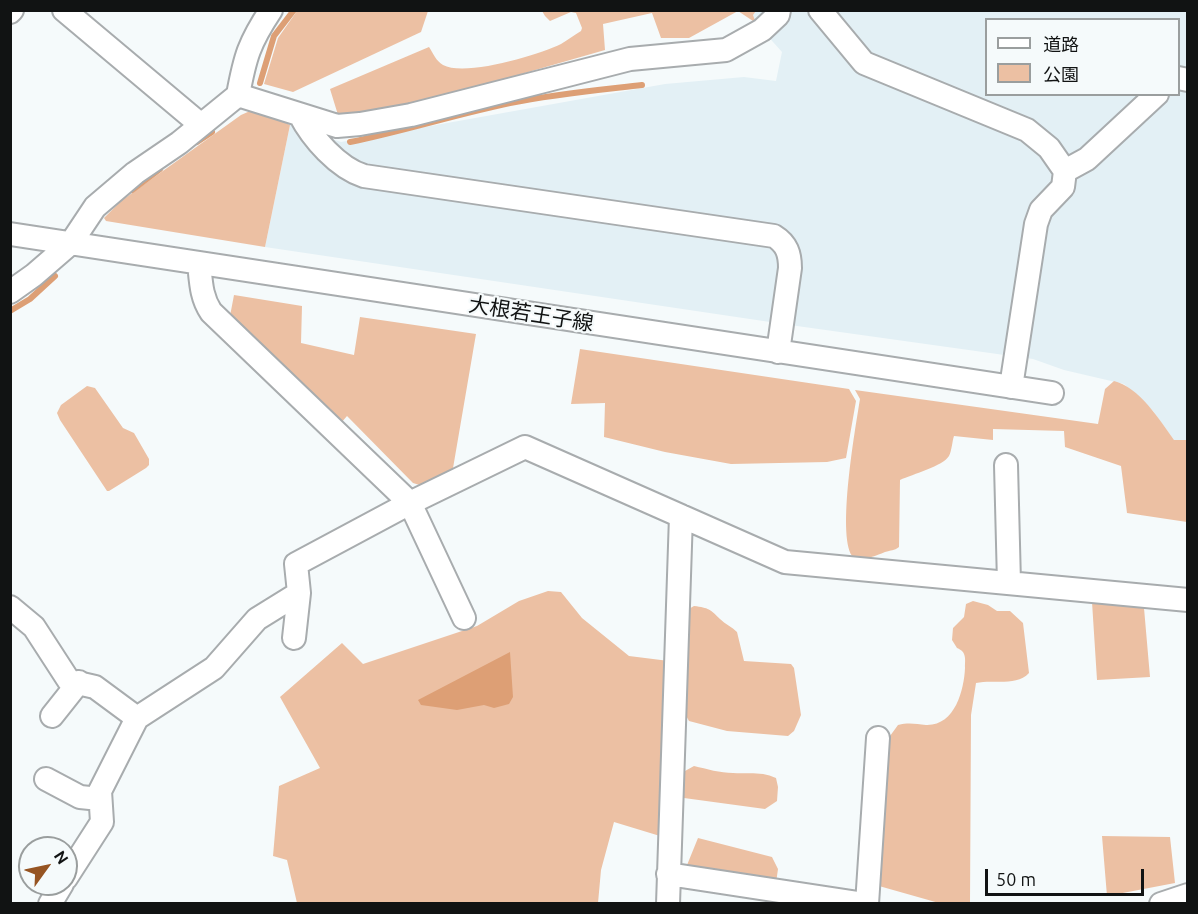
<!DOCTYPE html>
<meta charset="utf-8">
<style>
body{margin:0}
#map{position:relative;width:1198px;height:914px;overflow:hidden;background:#f5fafb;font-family:Ubuntu,"Noto Sans JP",sans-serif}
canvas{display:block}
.frame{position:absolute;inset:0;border:12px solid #111313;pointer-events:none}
.legend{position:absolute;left:985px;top:18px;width:195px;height:78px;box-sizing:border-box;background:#f5fafb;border:2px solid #9a9e9e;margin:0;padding:8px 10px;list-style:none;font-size:18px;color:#111313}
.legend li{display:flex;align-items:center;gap:12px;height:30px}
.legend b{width:30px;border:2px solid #9a9e9e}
.north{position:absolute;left:18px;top:836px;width:60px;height:60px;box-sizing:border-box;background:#f5fafb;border:2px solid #9a9e9e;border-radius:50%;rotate:57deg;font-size:16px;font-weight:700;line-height:24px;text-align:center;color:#111313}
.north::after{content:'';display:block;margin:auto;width:21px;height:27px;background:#965422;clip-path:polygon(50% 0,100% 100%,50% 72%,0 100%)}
.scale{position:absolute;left:985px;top:869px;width:159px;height:27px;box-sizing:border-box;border:3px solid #111313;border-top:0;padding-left:8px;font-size:18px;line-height:21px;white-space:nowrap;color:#111313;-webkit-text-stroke:4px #f5fafb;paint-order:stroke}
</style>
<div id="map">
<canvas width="1198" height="914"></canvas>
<div class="frame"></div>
<ul class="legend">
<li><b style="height:8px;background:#fff"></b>道路</li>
<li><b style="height:16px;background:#ecc0a3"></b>公園</li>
</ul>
<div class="north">N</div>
<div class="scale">50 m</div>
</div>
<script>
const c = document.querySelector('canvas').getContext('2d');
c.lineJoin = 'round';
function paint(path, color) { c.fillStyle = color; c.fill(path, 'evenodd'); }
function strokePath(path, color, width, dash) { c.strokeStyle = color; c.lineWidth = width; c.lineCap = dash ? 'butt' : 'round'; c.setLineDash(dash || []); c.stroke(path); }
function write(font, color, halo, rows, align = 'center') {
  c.font = font + ' Ubuntu,"Noto Sans JP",sans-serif'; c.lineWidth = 4.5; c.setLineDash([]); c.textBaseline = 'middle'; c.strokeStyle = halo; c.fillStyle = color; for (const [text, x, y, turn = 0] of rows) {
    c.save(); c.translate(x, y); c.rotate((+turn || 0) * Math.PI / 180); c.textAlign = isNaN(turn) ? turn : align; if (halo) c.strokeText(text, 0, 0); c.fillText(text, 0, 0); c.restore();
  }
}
const built = new Path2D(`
 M756,11H1187V440H1174L1153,411L1124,384L1064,370L1033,359L797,326L265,247L290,125L341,142L665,84L744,77L776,81L782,52L756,23L753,15ZM986,20H1178V94H986Z`);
const green = new Path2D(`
 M297,11V10L428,11L421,32L293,92L264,84L278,38Z
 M542,11H756L753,15L756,23L738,11L689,38H661L652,13L603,24L605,50L413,105L345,116L338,115L330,89L429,47C433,53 436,61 443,65C465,77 539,55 561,44C568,40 574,35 581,31L582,28L576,13L571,12L550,21L545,16Z
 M250,111H259L290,125L265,247L106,221L104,218L121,201L241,115Z
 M234,295L302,306L301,343L354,355L360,317L476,334L452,474L426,487L413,483L347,416L341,423L230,316Z
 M580,349L849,389L856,401L846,458L827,462L731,464L665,452L604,437L605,403L571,404Z
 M1114,381C1139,387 1160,420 1174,440H1187V522L1127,513L1121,466L1065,447L1064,431L993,429V440L954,436C952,442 952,450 949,456C943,466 913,474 900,480L899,547C894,551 891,550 885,552C868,559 871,558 852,556C837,533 855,430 860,399L855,390L1098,424L1105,389Z
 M87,386L95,388L123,428L134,433L149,459V465L146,468L109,491H107L60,420L57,413L61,405Z
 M548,591L561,592L582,618L629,656L669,661L660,836L614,822L601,870L598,903H297L287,860L273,856L279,786L320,768L280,697L342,643L363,664L477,626L519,601Z
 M973,601L988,605L997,611H1010L1023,623L1029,673C1016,687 993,679 976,683L971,715L970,903H939L879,886L885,780L890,736L898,725C909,722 916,724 926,725C955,726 964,690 965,668C965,659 967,652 957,648L952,640L953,628L964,617L966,604Z
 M1092,602L1144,608L1150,677L1097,680Z
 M694,606C709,608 710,609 720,619C725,624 732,627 737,632L744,661L791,664L794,668L801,715L794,731L788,736L727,731L689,721L684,712L687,610Z
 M694,766C707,769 720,773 733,773C748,774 762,771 776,778L778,787L777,801L765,809L684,798L682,795L685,771Z
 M1102,836L1170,837L1175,883L1107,896Z
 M698,838L772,857L778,869L776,883L685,870Z`);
const water = new Path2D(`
 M510,652L513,697L509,704L494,708L484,705L457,710L421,705L418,700Z`);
const stream = new Path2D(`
 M260,83L274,36L294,10
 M197,142L212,132
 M350,142C404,131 457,114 510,103C554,94 598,90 642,85
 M132,190L160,169
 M10,311L30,299L55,276`);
const minor = new Path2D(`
 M64,10L201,125
 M820,10L864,63L1027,130L1049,148L1065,171L1063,187L1041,210L1036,224L1011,387
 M10,12L12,10
 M1178,78L1188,80
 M238,95L337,126L360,124L411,115L630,59L726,50L762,30L778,15L779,10
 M300,115C312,138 338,168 364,176L774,236C787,244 790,254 790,268L778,352
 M1065,171L1087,159L1157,94
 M10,234L1052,393
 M199,263C201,282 201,297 211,312L410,503L464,618
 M10,292L34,275L71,243L95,207L135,173L179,143L238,95C245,57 249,43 271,10
 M1006,465L1009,583
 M10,607L34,627L69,681L95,687L137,718
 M294,638L299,593
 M52,716L79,682
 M46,779L80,797L100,799
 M668,874L865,904
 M66,878L102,822L100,791L137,718L214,668L257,619L299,593L296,564L410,503L525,447L785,562L1188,600
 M50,904L62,884
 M668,904L681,516
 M867,904L878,738
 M1161,904L1188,895`);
const streetNames = [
 ["大根若王子線",531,314,9]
];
paint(built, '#e3f0f5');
paint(green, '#ecc0a3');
paint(water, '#dd9f75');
strokePath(stream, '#dd9f75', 6);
strokePath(minor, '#a8acae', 26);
strokePath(minor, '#fff', 22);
write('21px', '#111313', '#f5fafb', streetNames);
</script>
